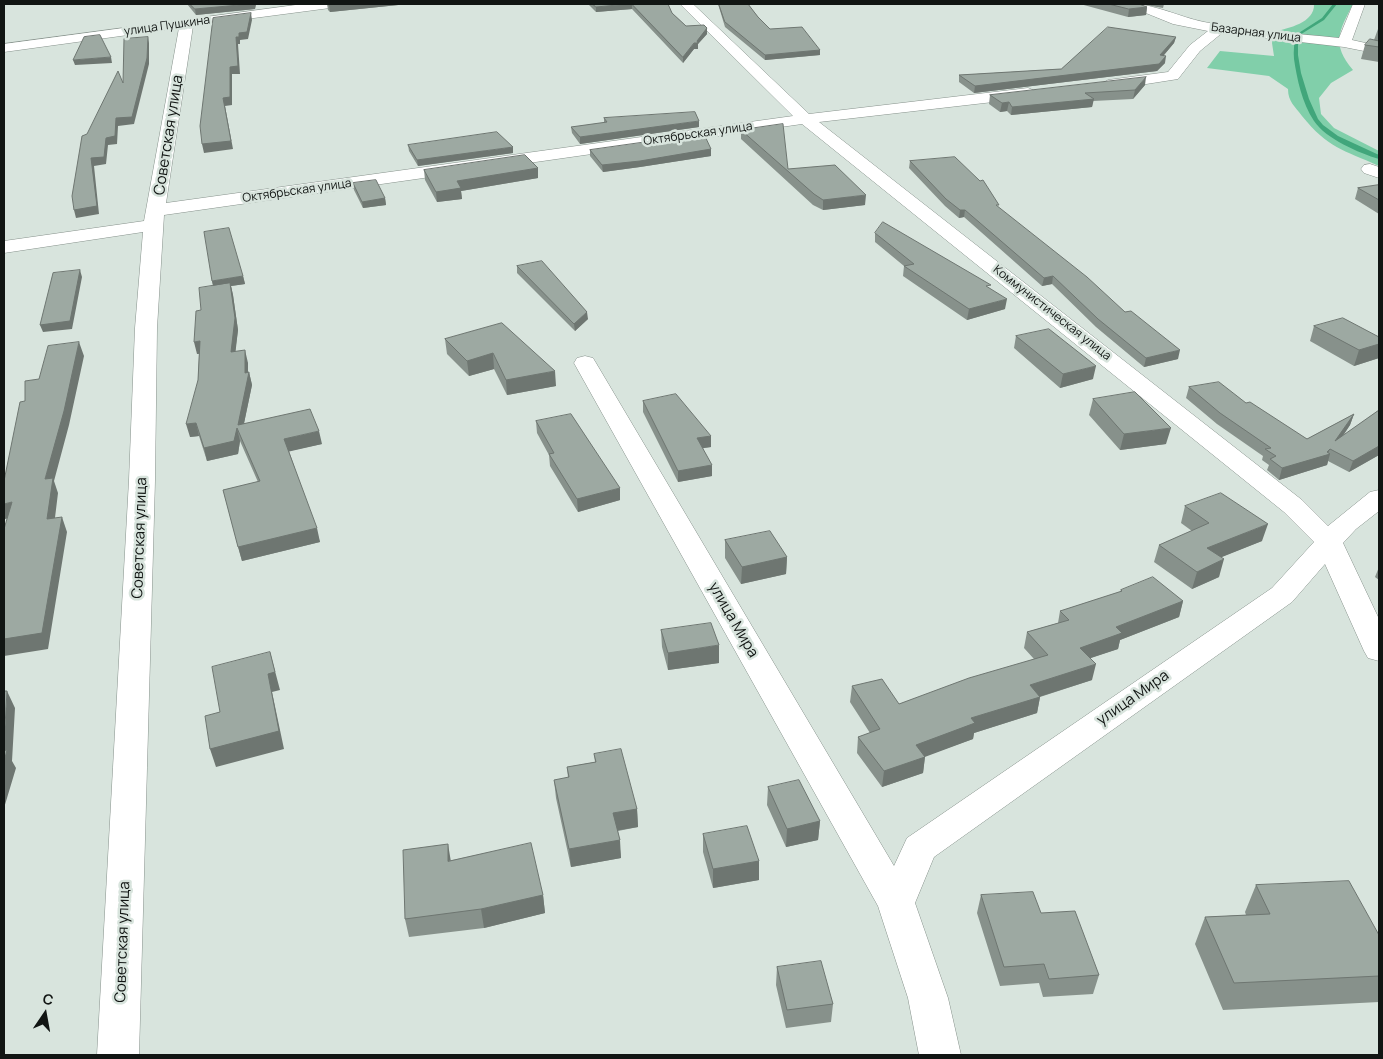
<!DOCTYPE html>
<meta charset="utf-8">
<style>
body{margin:0}
#map{position:relative;width:1383px;height:1059px;overflow:hidden;background:#d8e4dd;font-family:Manrope,sans-serif}
canvas{display:block}
.frame{position:absolute;inset:0;border:5px solid #111513;pointer-events:none}
.north{position:absolute;left:20px;top:989px;width:50px;height:50px;-webkit-text-stroke:4px #d8e4dd;paint-order:stroke;rotate:12deg;font-size:14px;font-weight:700;line-height:20px;text-align:center;color:#111513}
.north::after{content:'';display:block;margin:auto;width:18px;height:22px;background:#111513;clip-path:polygon(50% 0,100% 100%,50% 72%,0 100%)}
</style>
<div id="map">
<canvas width="1383" height="1059"></canvas>
<div class="frame"></div>
<div class="north">С</div>
</div>
<script>
const c = document.querySelector('canvas').getContext('2d');
c.lineJoin = 'round';
function paint(path, color) { c.fillStyle = color; c.fill(path, 'evenodd'); }
function strokePath(path, color, width, dash) { c.strokeStyle = color; c.lineWidth = width; c.lineCap = dash ? 'butt' : 'round'; c.setLineDash(dash || []); c.stroke(path); }
function write(font, color, halo, rows, align = 'center') {
  c.font = font + ' Manrope,sans-serif'; c.lineWidth = 5; c.setLineDash([]); c.textBaseline = 'middle'; c.strokeStyle = halo; c.fillStyle = color; for (const [text, x, y, turn = 0] of rows) {
    c.save(); c.translate(x, y); c.rotate((+turn || 0) * Math.PI / 180); c.textAlign = isNaN(turn) ? turn : align; if (halo) c.strokeText(text, 0, 0); c.fillText(text, 0, 0); c.restore();
  }
}
const green = new Path2D(`
 M1314,4H1353C1339,31 1331,44 1353,70L1331,83L1319,98L1321,114L1334,128L1379,151V166C1342,149 1329,149 1302,116C1295,106 1288,102 1288,89L1269,76L1207,68L1220,51L1274,56L1272,43L1274,32C1288,28 1315,23 1314,4Z`);
const stream = new Path2D(`
 M1333,4H1337L1324,20L1298,36V55L1301,73L1309,99L1318,119L1323,125L1338,136L1379,155V159C1359,153 1326,139 1314,121C1302,103 1297,79 1294,59C1293,51 1295,44 1294,36L1322,18Z`);
const minor = new Path2D(`
 M303,4H336L330,8L193,26L166,203L793,116L680,4H693L809,114L1028,88L1033,90L1036,93L1028,98L819,122L1302,500L1328,526L1370,492L1379,490V511L1356,529L1343,543L1379,619V661L1368,658L1364,651L1325,564L1292,602L934,857L915,903L948,998L961,1055H919L908,998L878,906L574,363L577,358L585,356L593,358L596,363L894,866L907,838L1272,588L1314,542L1284,512L802,124L164,215L157,328L155,480L139,1055H97L129,480L135,328L143,232L4,253V241L144,221L179,28L4,52V44Z
 M1130,4C1156,4 1179,17 1204,22C1248,31 1294,33 1339,38L1353,4H1365L1352,40L1379,46V54L1344,47L1222,33L1200,51L1178,79L1108,90L1103,88L1100,85L1108,80L1168,72L1190,45L1208,31L1173,24L1131,7Z
 M1370,164L1379,167V178L1364,173L1361,169L1364,165Z`);
const wall = new Path2D(`
 M187,4H256L255,9L196,15Z
 M327,4H408L330,12L328,10Z
 M588,4H668L672,13L686,26L707,28V34L698,44V49H694L683,63L632,9L596,12Z
 M718,4H748L758,17L770,29L820,50V55L765,60L725,27Z
 M1080,4H1139L1147,7L1146,15L1128,17Z
 M1140,4H1164L1163,8Z
 M1379,27V62L1361,59L1365,45L1374,40L1378,29Z
 M1176,37L1174,43L1164,55L1165,63L1157,71L974,93L959,82V75L1061,69Z
 M1145,85L1133,99L1093,101L1092,107L1011,115L1007,111L1000,112L989,104L990,95Z
 M604,118L699,127L580,144L572,133L571,127L604,123Z
 M741,130L788,169L865,205L823,210L813,205L741,139Z
 M408,145L513,153L418,166L409,151Z
 M711,149V156L640,167L603,172L590,156V150Z
 M910,161L998,207L1125,312L1178,359L1144,367L1096,327L1052,284L1042,286L964,217L959,218L945,206L909,168Z
 M538,168V178L461,191L462,199L437,202L425,180L424,170Z
 M353,183L385,198L386,205L363,208L354,190Z
 M1379,185V214L1355,199L1358,188Z
 M875,233L1005,309L967,320L903,276L904,266L875,242Z
 M517,266L588,319L575,331L517,273Z
 M243,276L245,284L231,286L233,295L238,330L235,352L248,363V373L249,372L252,385L244,423L322,444L289,451L320,542L242,561L223,490L258,482L240,441L238,454L207,461L199,436L190,437L198,380L199,354H197L201,310L213,286L212,281Z
 M502,323L556,386L507,395L494,369L469,376L447,354L445,339Z
 M1314,326L1379,337V358L1354,366L1310,341Z
 M1016,336L1093,379L1060,388L1014,348Z
 M1189,387L1246,403L1307,439L1354,414L1350,425L1343,436L1379,410V455L1349,472L1328,461L1327,465L1279,480L1267,470L1269,465L1262,460L1263,456L1217,424L1186,398Z
 M1093,399L1166,444L1120,450L1089,415Z
 M643,401L711,436V447L703,448L712,476L678,482L643,412Z
 M536,421L620,500L578,512L550,466L549,455L537,433Z
 M1185,506L1262,541L1221,557L1219,577L1192,589L1154,562L1159,545L1192,531L1181,523Z
 M725,540L787,557L786,574L741,584L725,558Z
 M1379,567V580L1375,577Z
 M1121,590L1183,601L1179,617L1120,640L1118,649L1090,658L1092,680L1040,697L1037,713L974,733L973,739L925,756L923,773L882,787L857,753L858,737L870,733L850,702L852,686L899,704L1034,659L1024,648L1027,632L1058,623L1060,611L1120,592Z
 M661,630L719,663L668,670L662,647Z
 M594,754L637,809L638,827L618,831L621,858L571,867L556,798L554,780L568,778L567,767L595,762Z
 M768,787L820,821L818,840L786,847L767,805Z
 M703,834L759,861V880L713,888L703,852Z
 M450,860L543,895L545,913L484,928L409,937L405,919Z
 M1256,885L1379,935V1002L1223,1010L1195,944L1205,917L1246,915L1245,912Z
 M981,895L1041,913L1099,975L1093,994L1043,997L1039,983L1000,986L977,913Z
 M777,967L833,1004L831,1022L786,1028L776,985Z`);
const shadedWall = new Path2D(`
 M250,4H256L255,9L196,15L195,9Z
 M344,4H408L330,12L329,5Z
 M632,4V9L596,12V7Z
 M1147,7L1146,15L1128,17L1129,9Z
 M251,13L252,20L248,39L240,40V44H238L240,74H232V105L225,106L233,149L204,153L202,144L223,98L236,37Z
 M707,28V34L698,44V49H694L683,63V57Z
 M148,37L149,43V64L134,124L118,126L117,144L108,145L106,164L94,166L99,214L76,218L74,210L91,158L106,138Z
 M1176,37L1174,43L1158,62L1160,55Z
 M820,50V55L765,60V55Z
 M1166,56L1165,63L1157,71L974,93L975,86Z
 M111,57L112,63L75,65L73,60Z
 M1146,77L1145,85L1133,99L1135,90Z
 M1094,99L1092,107L1011,115L1012,107Z
 M1009,102L1007,111L1000,112L1002,103Z
 M699,121V127L580,144V137Z
 M513,147V153L418,166L417,160Z
 M711,149V156L640,167L603,172L602,165Z
 M538,168V178L461,191L462,199L437,202L436,192L457,181Z
 M866,195L865,205L823,210V200Z
 M385,198L386,205L363,208L362,202Z
 M960,210H965L964,217L959,218Z
 M80,270L82,277L72,329L43,332L40,325Z
 M243,276L245,284L231,286L233,295L238,330L234,365L212,281Z
 M1053,276L1052,284L1042,286L1044,278Z
 M1007,299L1005,309L967,320L969,309Z
 M587,312L588,319L575,331L574,324Z
 M200,341L203,353L197,354L194,342Z
 M79,342L84,356L69,425L54,481L58,493L53,534L47,519L45,479Z
 M1379,344V358L1354,366L1359,350Z
 M245,350L248,363V377L249,372L252,385L241,438L238,425L245,373Z
 M1180,350L1178,359L1144,367L1146,358Z
 M493,353L494,369L469,376L467,361Z
 M1096,366L1093,379L1060,388L1063,374Z
 M555,371L556,386L507,395L506,380Z
 M1354,414L1350,425L1333,450L1335,441Z
 M196,423L199,436L190,437L186,424Z
 M237,428L240,441L238,454L207,461L204,448Z
 M1171,428L1166,444L1120,450L1124,434Z
 M319,431L322,444L287,452L284,439Z
 M711,436V447L697,449V438Z
 M1379,446V455L1349,472L1353,461Z
 M1330,449L1327,455L1330,454L1327,465L1279,480L1282,468L1327,452Z
 M712,465V476L678,482V471Z
 M620,488V500L578,512L577,499Z
 M12,502L17,517L5,519L4,516V504Z
 M62,517L67,532L48,649L4,656V639Z
 M1268,524L1262,541L1202,565L1207,548Z
 M317,528L320,542L242,561L238,547Z
 M787,557L786,574L741,584L742,567Z
 M1224,559L1219,577L1192,589L1197,572Z
 M1183,601L1179,617L1120,640L1118,649L1076,663L1080,648L1116,627Z
 M719,645V663L668,670V653Z
 M270,652L280,690L272,692L284,749L216,767L210,749L268,674Z
 M1096,664L1092,680L1026,701L1030,685Z
 M7,691L15,708L12,761L16,768L4,808V744Z
 M1040,697L1037,713L974,733L973,739L914,761L916,745L971,718Z
 M925,757L923,773L882,787L884,771Z
 M637,809L638,827L614,831L613,813Z
 M820,821L818,840L786,847L787,829Z
 M620,840L621,858L571,867L569,849Z
 M448,844L451,862L448,861Z
 M759,861V880L713,888V869Z
 M543,895L545,913L484,928L481,909Z`);
const building = new Path2D(`
 M190,4H250L195,9Z
 M327,4H344L329,5Z
 M593,4H628L596,7Z
 M632,4H668L672,13L686,26L704,25L707,28L697,41L698,43H694L683,57Z
 M719,4H748L758,17L770,29L802,27L820,50L765,55L725,22Z
 M1109,4H1139L1147,7L1129,9Z
 M251,13L247,32L239,33V37H236L238,66L230,67V97L223,98L231,141L202,144L200,126L213,18Z
 M1108,27L1176,37L1160,55L1166,56L1159,64L975,86L959,75L1061,69Z
 M100,35L111,57L73,60L84,37Z
 M148,37L147,58L132,117L116,118L115,136L106,138L104,157L91,158L97,206L74,210L72,196L82,136L87,134L118,71L123,83L124,39Z
 M1370,39L1379,41V47L1365,45Z
 M1146,77L1135,90L1085,93L1094,99L1012,107L1009,102L1002,103L990,95Z
 M695,112L699,121L580,137L571,127L607,122L604,118Z
 M783,124L788,169L835,165L866,195L823,200L814,194L741,130Z
 M497,132L513,147L417,160L408,145Z
 M704,134L711,149L640,161L602,165L590,150Z
 M525,155L538,168L457,181L461,188L436,192L424,170Z
 M955,157L980,181L983,180L999,205H996L1087,277L1125,312L1131,311L1180,350L1146,358L1098,319L1053,276L1044,278L965,210H960L946,199L910,161Z
 M376,180L385,198L362,202L353,183Z
 M1379,185V200L1358,188Z
 M883,222L991,285L986,286L1007,299L969,309L904,266L914,264L875,233Z
 M229,228L243,276L212,281L204,232Z
 M542,261L587,312L574,324L517,266Z
 M80,270L70,321L40,325L53,273Z
 M230,283L235,318L231,352L245,350V373L249,372L238,425L310,409L319,431L284,439L317,528L238,547L223,490L260,481L237,428L234,441L204,448L196,423L186,424L198,380L200,341L194,342L196,311L201,310L199,288Z
 M1343,318L1379,337V344L1359,350L1314,326Z
 M502,323L555,371L506,380L493,353L467,361L445,339Z
 M1049,329L1096,366L1063,374L1016,336Z
 M79,342L64,411L45,479L53,478L47,519L62,517L42,633L4,639V529L12,502L4,504V481L20,402L25,401V381L39,379L48,346Z
 M1219,382L1246,403L1250,402L1307,439L1354,414L1335,441L1379,410V446L1353,461L1330,449L1327,452L1330,454L1282,468L1270,459L1276,456L1265,449L1271,448L1220,413L1189,387Z
 M1135,392L1171,428L1124,434L1093,399Z
 M676,394L711,436L697,438L712,465L678,471L643,401Z
 M571,414L620,488L577,499L549,454L554,453L536,421Z
 M1221,493L1268,524L1207,548L1224,559L1197,572L1159,545L1209,523L1185,506Z
 M770,531L787,557L742,567L725,540Z
 M1153,577L1183,601L1116,627L1122,633L1080,648L1096,664L1030,685L1040,697L971,718L975,723L916,745L925,757L884,771L858,737L880,729L852,686L882,679L899,704L969,678L1048,655L1027,632L1069,620L1060,611L1122,591L1121,590Z
 M711,623L719,645L668,653L661,630Z
 M270,652L275,672L268,674L279,731L210,749L205,716L220,712L212,667Z
 M4,691H7L4,744Z
 M621,749L637,809L613,813L620,840L569,849L554,780L569,777L567,767L596,762L594,754Z
 M7,750L4,762V751Z
 M799,780L820,821L787,829L768,787Z
 M747,826L759,861L713,869L703,834Z
 M531,843L543,895L481,909L405,919L403,850L448,844V861Z
 M1349,881L1379,935V976L1234,983L1205,917L1270,914L1256,885Z
 M1033,892L1041,913L1075,911L1099,975L1049,979L1044,964L1004,967L981,895Z
 M821,961L833,1004L787,1010L777,967Z`);
const farStreetnames = [
 ["улица Пушкина",167,26,-8],
 ["Базарная улица",1256,33,7],
 ["Октябрьская улица",698,134,-8],
 ["Октябрьская улица",297,191,-8],
 ["Коммунистическая улица",1052,313,38]
];
const streetNames = [
 ["Советская улица",169,135,-81],
 ["Советская улица",140,538,-88],
 ["улица Мира",733,620,60],
 ["улица Мира",1133,698,-35],
 ["Советская улица",123,942,-88]
];
paint(green, '#81cfaa');
paint(stream, '#41a67b');
strokePath(minor, '#86918b', 1);
paint(minor, '#fff');
paint(wall, '#87918b');
paint(shadedWall, '#6e7671');
paint(building, '#9da9a2');
strokePath(building, '#6e7671', 1);
write('12px', '#111513', '#d8e4dd', farStreetnames);
write('15px', '#111513', '#d8e4dd', streetNames);
</script>
